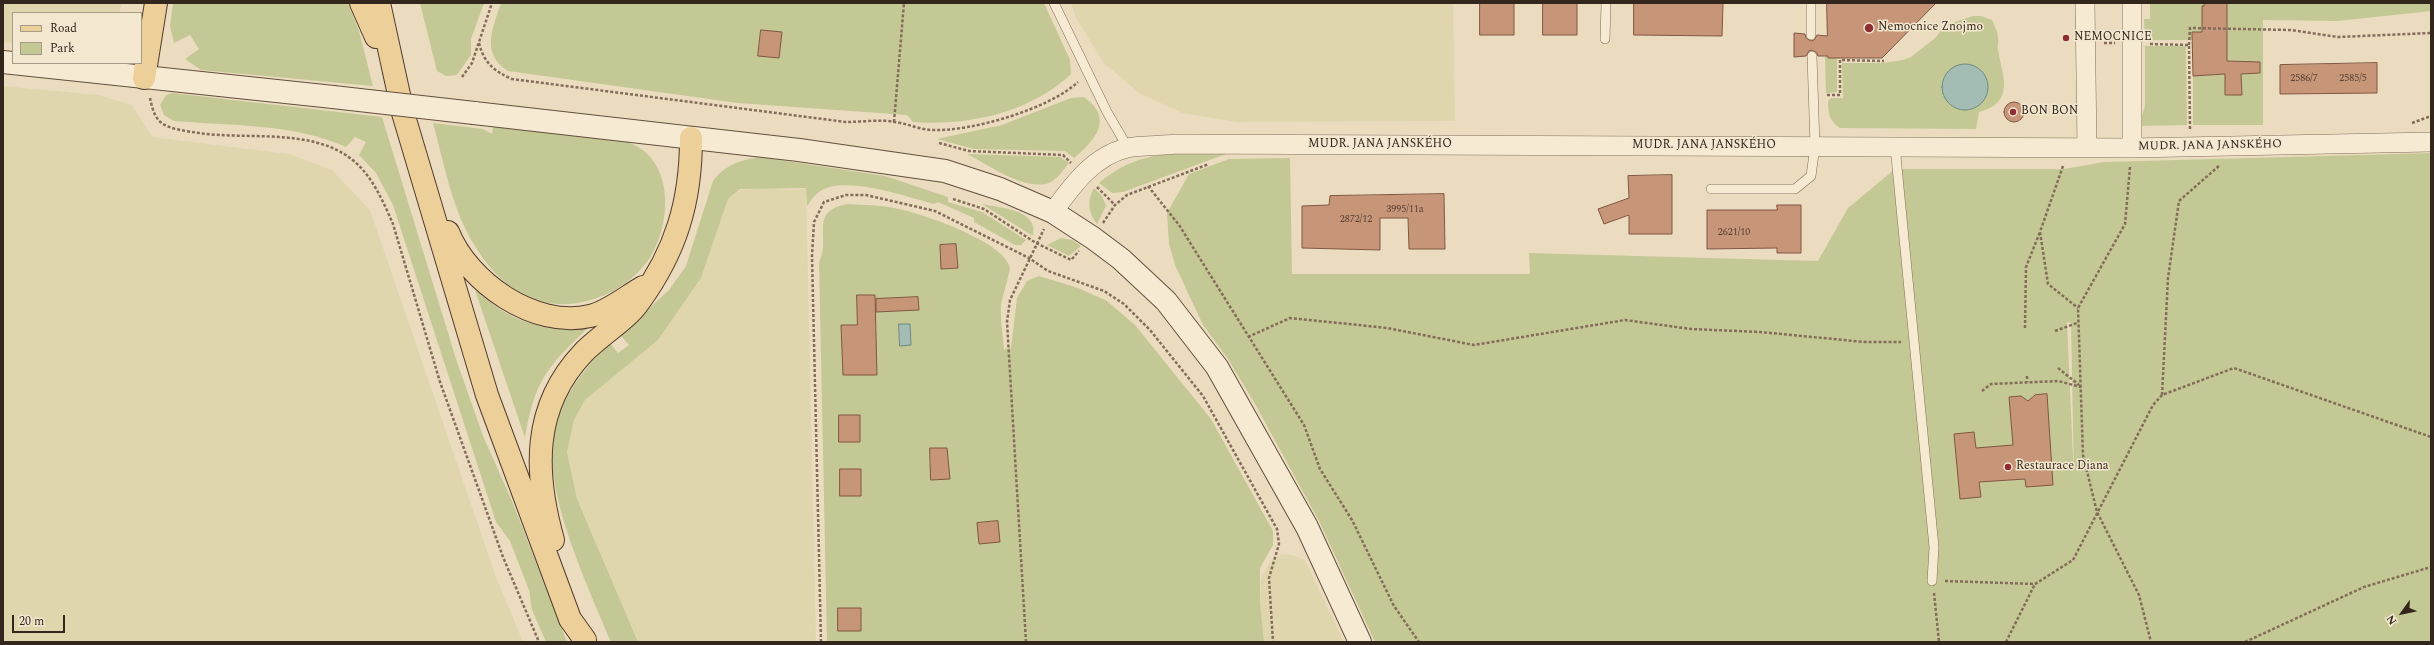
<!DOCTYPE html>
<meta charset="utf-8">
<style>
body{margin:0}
#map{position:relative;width:2434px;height:645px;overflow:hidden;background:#ebdcc0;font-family:Spectral,serif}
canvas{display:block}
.frame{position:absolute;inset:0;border:4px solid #33271d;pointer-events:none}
.legend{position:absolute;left:12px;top:12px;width:130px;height:52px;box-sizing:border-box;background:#f3e7cf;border:1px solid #a69a88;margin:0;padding:5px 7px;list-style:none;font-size:12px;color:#33271d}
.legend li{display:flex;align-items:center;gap:8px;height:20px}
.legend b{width:20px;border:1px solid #a69a88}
.north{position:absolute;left:2382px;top:593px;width:40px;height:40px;-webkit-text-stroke:3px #f3e7cf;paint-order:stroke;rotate:237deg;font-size:11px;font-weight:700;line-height:16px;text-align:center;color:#33271d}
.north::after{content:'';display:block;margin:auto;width:14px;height:18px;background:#33271d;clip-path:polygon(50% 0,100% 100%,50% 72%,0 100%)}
.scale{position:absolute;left:12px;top:615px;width:53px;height:18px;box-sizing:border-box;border:2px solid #33271d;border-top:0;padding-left:5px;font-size:12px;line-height:14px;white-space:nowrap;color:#33271d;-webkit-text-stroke:3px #f3e7cf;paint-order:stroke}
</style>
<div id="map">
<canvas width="2434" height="645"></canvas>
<div class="frame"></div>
<ul class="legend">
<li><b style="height:5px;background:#edcf99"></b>Road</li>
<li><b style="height:11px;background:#c4c895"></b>Park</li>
</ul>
<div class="north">N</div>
<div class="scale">20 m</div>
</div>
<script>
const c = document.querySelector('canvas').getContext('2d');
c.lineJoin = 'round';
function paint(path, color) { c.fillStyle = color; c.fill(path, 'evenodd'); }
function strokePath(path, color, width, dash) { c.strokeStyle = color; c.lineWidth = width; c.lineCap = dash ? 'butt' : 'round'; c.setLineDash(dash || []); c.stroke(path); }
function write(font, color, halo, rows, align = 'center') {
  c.font = font + ' Spectral,serif'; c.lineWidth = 3; c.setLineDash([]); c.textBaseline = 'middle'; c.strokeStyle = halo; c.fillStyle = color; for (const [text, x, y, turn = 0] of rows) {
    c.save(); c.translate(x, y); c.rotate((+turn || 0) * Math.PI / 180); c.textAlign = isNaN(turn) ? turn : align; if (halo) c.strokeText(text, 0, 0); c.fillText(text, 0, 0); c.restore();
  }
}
const farmland = new Path2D(`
 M3,3H123L119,13H13V43L3,42Z
 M1071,3H1453L1455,121L1237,122L1182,113L1139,93L1104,63L1077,20Z
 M3,86L98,95L132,105L152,137L289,154L332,170L370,210L496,577L523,642H3Z
 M762,188L795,190L806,188L816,642H638L577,499L567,452L570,435L574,420L585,400L658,340L701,278L728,199L740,190Z
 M1282,554L1292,555L1305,560L1344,642H1264L1260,602L1261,579L1269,563Z`);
const green = new Path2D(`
 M173,3H348L359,31L373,86L201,70L185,59L199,49L190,35L174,43L170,26Z
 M420,3H484L471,39V55L457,75L446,76L437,71Z
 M501,3H1044L1070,60L1071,74C1030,113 968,126 913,122L907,115L738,103L508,71C480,53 493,28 501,3Z
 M2150,3H2431V11L2338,21L2263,20V125H2193V76L2225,74V95H2242L2241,61H2227V31L2192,32L2193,40H2145L2144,19H2150Z
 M1973,16H1981L1992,20C1994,25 1998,32 1998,37C1999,42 1997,45 1998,50C2003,77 2015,103 1979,112L1976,129L1840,128C1829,121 1828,113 1828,101L1831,98H1843L1842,63H1883L1903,60L1911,57L1935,38L1946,25ZM1966,64C1979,66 1987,75 1988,88L1977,106C1961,115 1943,106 1942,86C1943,73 1952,65 1966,64Z
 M2145,46H2186L2187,125L2139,126L2145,106Z
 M1825,56L1837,58V92L1826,93Z
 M172,93L382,117L456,359L483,436L512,501L567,642H546L532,610L529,590L510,541L496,522L393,205L376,173L359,155L366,142L355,137L346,147C292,123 231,126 174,121L164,115L160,105L166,95Z
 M1084,97C1114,118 1096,140 1074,158L1065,151L974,149L937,139L1002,125L1071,98Z
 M433,123L483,129L492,134L493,127L619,140C673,150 674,217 651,256C625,297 564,319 521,293C501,282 486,265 475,246C452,210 444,163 433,123Z
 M2431,153V642H1375L1319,521L1255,404L1228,359L1203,325L1175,265L1169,244L1167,213L1189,174L1229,159L1290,158L1292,274H1530L1529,253L1818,261L1848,208L1895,169H2064L2104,162ZM2067,322L2071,323L2074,480Z
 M967,154L1060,157L1069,163C1063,170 1057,180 1049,183C1023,191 989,165 967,154Z
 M1226,154L1123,192L1112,193L1099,183C1141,148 1176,154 1226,154Z
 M760,157L885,176L948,197V202L982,212L1026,240L1021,245H1015L974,222V218L938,202L934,204C907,197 843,174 819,192C814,195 810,202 807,206L806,188L740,189L728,199L701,278L658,340L585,400L574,420L567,452L577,499L638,642H611C589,589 544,494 553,437C559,399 584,369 610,343L618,353L629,345L620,335L669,290L686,266L713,181C725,165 740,160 760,157Z
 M1094,188L1102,196L1106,206L1097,224C1088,213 1087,200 1094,188Z
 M848,204C863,205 879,205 894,208C918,212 1005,241 1010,268C1010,272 1002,298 1001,306C1000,320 1003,335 1004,349L1011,348L1017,298L1027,281L1039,276L1078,288L1107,301L1135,325L1211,419L1273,531V545L1260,568V602L1264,642H827L819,262C832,238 807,211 848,204Z
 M982,204C1000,208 1039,209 1033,236Z
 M1061,238L1072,240L1081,246L1069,256L1047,245Z
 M475,290C514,323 538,331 589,327C547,367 535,380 525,438Z`);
const water = new Path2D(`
 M1942 87a23 23 0 1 1 46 0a23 23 0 1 1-46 0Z
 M899,324H910L911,345L900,346Z`);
const building = new Path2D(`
 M1480,3H1514V35H1480Z
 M1543,3H1577V35H1543Z
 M1634,3H1723L1722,36L1634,35Z
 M1827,3H1936L1882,58H1828V56H1818L1817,53L1812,50L1809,51L1806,56L1794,57V33L1805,34L1806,38L1811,41L1814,40L1817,35L1827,36Z
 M2204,3H2227V61L2260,62V73L2241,74L2242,95H2225V74L2193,76L2192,32H2202V6H2204Z
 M761,30L782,32L779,58L758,56Z
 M2377,63V93L2280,94V65Z
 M2004 112a10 10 0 1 1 20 0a10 10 0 1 1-20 0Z
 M1672,175V234H1629V215L1604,224L1598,209L1629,198L1628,176Z
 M1444,194L1445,249H1409L1408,218H1380V250L1302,248V206L1329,205L1330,196Z
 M1777,205H1801V253H1777V248L1707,249V210H1777Z
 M956,244L958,268L941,269L940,245Z
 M857,295H875L877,375H843L841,325H857Z
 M918,297L919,310L876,312V299Z
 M2047,394L2053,485L2026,487L2025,479L1979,482L1981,497L1960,499L1954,434L1974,432L1976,448L2013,445L2009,397L2021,396L2028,401L2035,395Z
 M839,415H860V442H839Z
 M930,448H947L950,479L931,480Z
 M840,469H861V496H840Z
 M998,521L1000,542L979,544L977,523Z
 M838,608H861V631H838Z`);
const path = new Path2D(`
 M479,43C484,63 494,71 512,79L846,122C862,122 881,119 895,122C908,124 919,129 931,130C971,132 1049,109 1078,82
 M2104,43H2115
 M2150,44L2189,45L2190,130
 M2189,45L2190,28L2291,30L2338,37L2431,33
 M462,77L472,63L492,3
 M1827,95H1840V60L1884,61
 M150,98C152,107 154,118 163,124C173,130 187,131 199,133C246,140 310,128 350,158C371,173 383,201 393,224L440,382L503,557L539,642
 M894,122L904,3
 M2412,123L2431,116
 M939,143L969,151L1063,155L1071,163
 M2063,166L2040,232L2048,284L2078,308
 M2130,167L2125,224L2078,308L2083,455L2097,512L2139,595L2151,642
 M1148,186L1179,225L1304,425L1320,469L1352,520L1394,606L1419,642
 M1097,187L1115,205
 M953,199L984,209L1036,243L1071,260L1079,251
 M1103,223L1115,205L1127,195L1209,164
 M2025,328L2026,267L2040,232
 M2055,331L2077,323
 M1248,337L1290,318L1387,328L1474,345L1625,320L1691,329L1760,332L1865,342H1901
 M2058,368L2079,385
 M2027,376V382
 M1982,391L1991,384L2058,381L2081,387
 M2162,395L2168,278L2179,201L2220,165
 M1945,581L2035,584L2073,560L2153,405L2162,395L2234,368L2431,437
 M1934,593L1939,642
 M821,642L812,256L814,222L824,202L846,195H866L935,211L1029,258L1048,271L1104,291L1124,304L1150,330L1203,396L1277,529L1279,544L1269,578L1273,642
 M1026,642L1007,322L1010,300L1044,229
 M2006,642L2035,584
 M2245,642L2364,587L2431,567`);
const service = new Path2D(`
 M1054,3L1107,112L1128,148
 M1811,3V35
 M1605,39L1606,3
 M1895,146L1934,547L1932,581
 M1711,189H1795L1811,176L1815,146L1812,56`);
const minor = new Path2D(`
 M2085,3L2087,147
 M2132,3V148
 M1053,212C1072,186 1093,156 1127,148C1142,145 1160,146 1176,144L2132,148L2431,142`);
const secondary = new Path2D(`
 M3,62L333,97
 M474,113L799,150L945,171L1000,189L1053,212L1093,238L1121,259L1166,301L1217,367L1307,527L1360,642`);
const primary = new Path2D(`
 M361,3L376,37
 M379,3L403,113L487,395L570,619L585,640
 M144,78L156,3
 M448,232C468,282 534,329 590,316C608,312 627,296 643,287
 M553,540C534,472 532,407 583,353C598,337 629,318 639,302C676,251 691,202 691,138`);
const secondaryBridge = new Path2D(`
 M333,97L474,113`);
const markers = [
 [1869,28,5,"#8e2d32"],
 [2066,38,4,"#8e2d32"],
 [2013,112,4,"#8e2d32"],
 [2008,467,4,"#8e2d32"]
];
const numberNames = [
 ["2586/7",2304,79],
 ["2585/5",2353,79],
 ["3995/11a",1405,210],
 ["2872/12",1356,220],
 ["2621/10",1734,233]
];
const poiNames = [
 ["Nemocnice Znojmo",1878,28],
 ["NEMOCNICE",2074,38],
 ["BON BON",2021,112],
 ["Restaurace Diana",2016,467]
];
const streetNames = [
 ["MUDR. JANA JANSKÉHO",1380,145],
 ["MUDR. JANA JANSKÉHO",1704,146],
 ["MUDR. JANA JANSKÉHO",2210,146,-1]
];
paint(farmland, '#e0d6ae');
paint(green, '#c4c895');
paint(water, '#a3bdb4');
strokePath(water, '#6b8a81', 1);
paint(building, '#c79578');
strokePath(building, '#805741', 1);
strokePath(service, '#836d59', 10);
strokePath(minor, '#836d59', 20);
strokePath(secondary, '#644f3d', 24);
strokePath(primary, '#513c2e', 24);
strokePath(path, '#836d59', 2.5, [3, 2]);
strokePath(service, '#f6ead3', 9);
strokePath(minor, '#f6ead3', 19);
strokePath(secondary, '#f6ead3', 22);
strokePath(primary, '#edcf99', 22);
strokePath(secondaryBridge, '#644f3d', 24, []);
strokePath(secondaryBridge, '#f6ead3', 22);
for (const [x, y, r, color] of markers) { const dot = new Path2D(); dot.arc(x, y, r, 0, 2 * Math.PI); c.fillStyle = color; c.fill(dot); strokePath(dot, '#f3e7cf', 1.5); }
write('10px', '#584234', null, numberNames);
write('12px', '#33271d', '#f3e7cf', poiNames, 'left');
write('12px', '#33271d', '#f3e7cf', streetNames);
</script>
